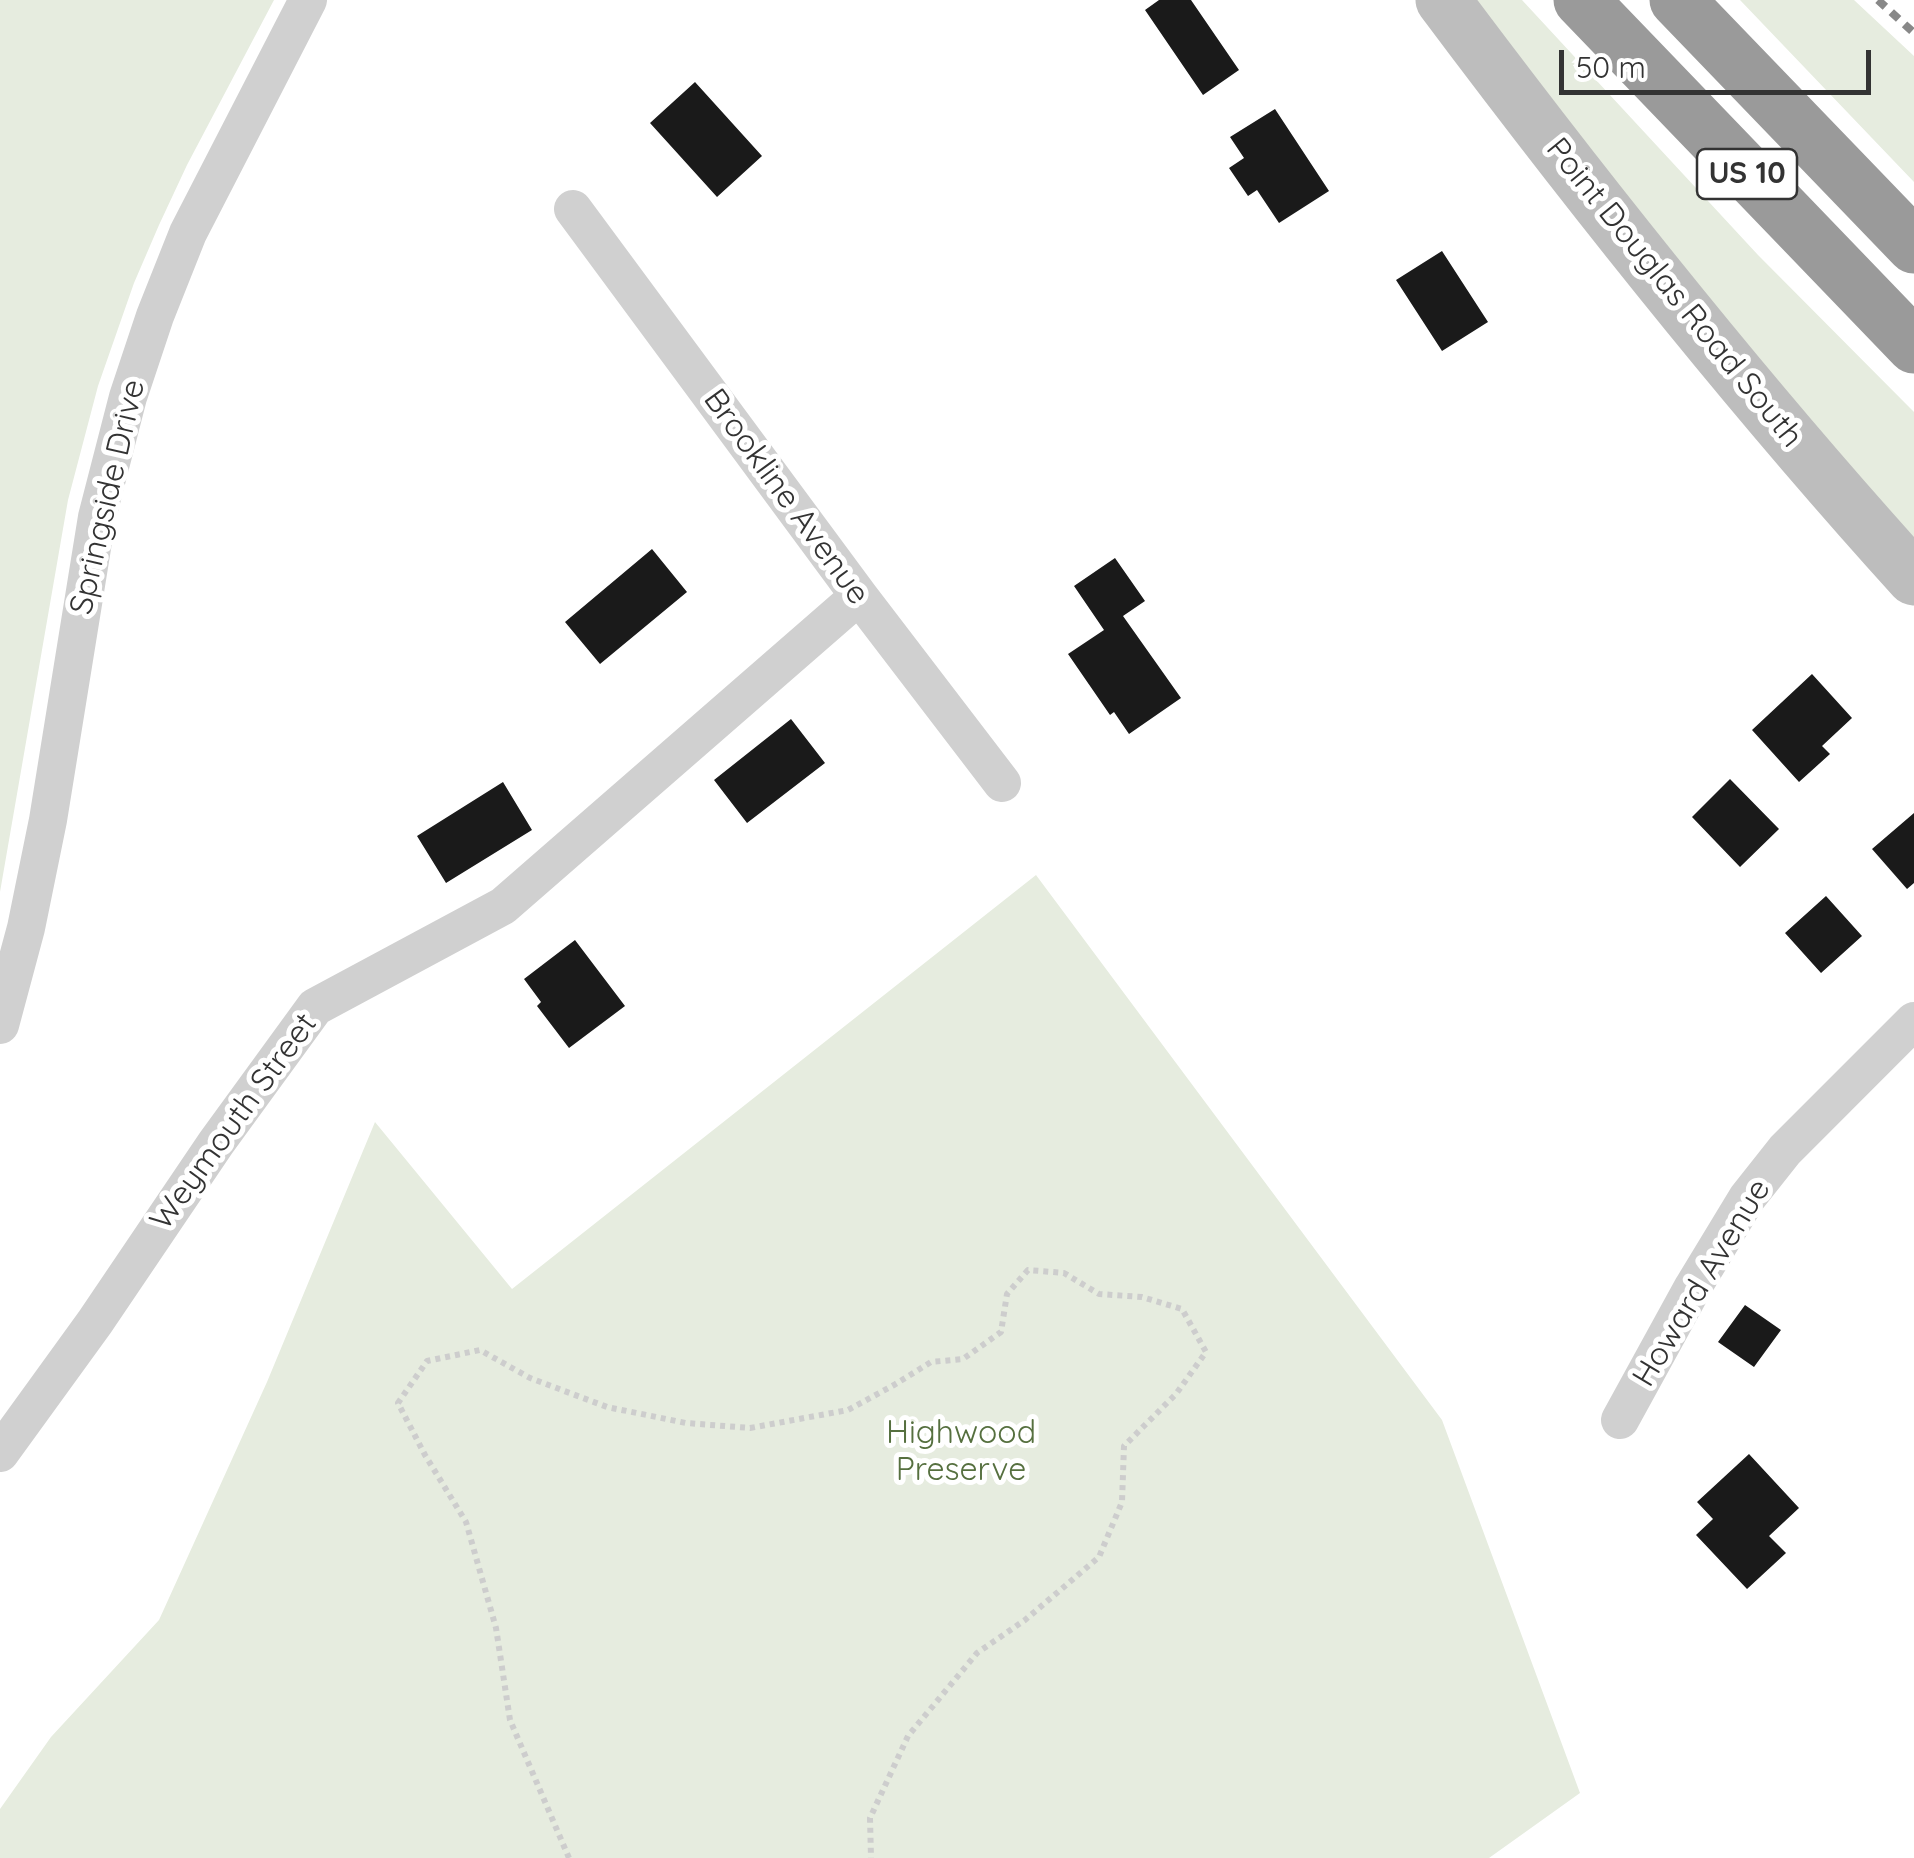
<!DOCTYPE html>
<style>
body{margin:0}
#map{position:relative;width:1914px;height:1858px;overflow:hidden;background:#fff;font-family:Quicksand,sans-serif}
canvas{display:block}
.scale{position:absolute;left:1559px;top:50px;width:312px;height:45px;box-sizing:border-box;border:5px solid #333;border-top:0;padding-left:12px;font-size:30px;line-height:35px;white-space:nowrap;color:#333;-webkit-text-stroke:8px #fff;paint-order:stroke}
</style>
<div id="map">
<canvas width="1914" height="1858"></canvas>
<div class="scale">50 m</div>
</div>
<script>
const c = document.querySelector('canvas').getContext('2d');
c.lineJoin = 'round';
function paint(path, color) { c.fillStyle = color; c.fill(path, 'evenodd'); }
function strokePath(path, color, width, dash) { c.strokeStyle = color; c.lineWidth = width; c.lineCap = dash ? 'butt' : 'round'; c.setLineDash(dash || []); c.stroke(path); }
function write(font, color, halo, rows, align = 'center') {
  c.font = font + ' Quicksand,sans-serif'; c.lineWidth = 10; c.setLineDash([]); c.textBaseline = 'middle'; c.strokeStyle = halo; c.fillStyle = color; for (const [text, x, y, turn = 0] of rows) {
    c.save(); c.translate(x, y); c.rotate((+turn || 0) * Math.PI / 180); c.textAlign = isNaN(turn) ? turn : align; if (halo) c.strokeText(text, 0, 0); c.fillText(text, 0, 0); c.restore();
  }
}
const green = new Path2D(`
 M0,0H274L187,165L159,225L134,283L98,386L68,500L0,892Z
 M1472,0H1522L1758,255L1914,412V543L1795,408Z
 M1740,0H1854L1914,56V182Z
 M1036,875L1442,1420L1580,1793L1489,1858H0V1809L51,1737L159,1620L267,1382L375,1122L512,1289Z`);
const building = new Path2D(`
 M1159,0H1191L1239,70L1203,95L1145,10Z
 M695,82L762,156L717,197L650,123Z
 M1275,109L1329,191L1279,223L1257,190L1248,196L1229,168L1244,158L1230,137Z
 M1442,251L1488,322L1442,351L1396,280Z
 M652,549L687,592L600,664L565,622Z
 M1115,558L1145,601L1123,616L1181,698L1129,734L1114,712L1110,715L1068,654L1104,630L1074,586Z
 M1812,674L1852,718L1822,746L1830,754L1799,782L1752,730Z
 M791,719L825,763L747,823L714,780Z
 M1730,779L1779,829L1740,867L1692,817Z
 M503,782L532,830L446,883L417,836Z
 M1914,813V883L1907,889L1872,849Z
 M1826,896L1862,936L1821,973L1785,933Z
 M575,940L625,1006L569,1048L537,1006L541,1002L524,979Z
 M1745,1305L1781,1330L1754,1367L1718,1342Z
 M1749,1454L1799,1508L1769,1536L1786,1553L1747,1589L1696,1535L1713,1519L1697,1502Z`);
const path = new Path2D(`
 M569,1858L510,1720L496,1628L466,1522L425,1455L398,1403L427,1361L480,1350L530,1378L607,1407L686,1423L750,1428L848,1410L894,1385L931,1362L963,1359L1001,1332L1007,1294L1028,1270L1064,1273L1099,1294L1142,1297L1182,1309L1206,1352L1176,1394L1124,1446L1122,1502L1099,1557L1025,1620L977,1653L908,1736L870,1818L871,1858`);
const street = new Path2D(`
 M573,209L859,596L1002,783
 M0,1025L26,928L48,820L97,517L128,397L155,316L188,233L308,0
 M1620,1420L1693,1287L1747,1198L1785,1150L1914,1021
 M0,1453L95,1322L216,1143L315,1007L503,906L859,596`);
const secondary = new Path2D(`
 M1443,0C1592,199 1747,394 1914,578`);
const highway = new Path2D(`
 M1581,0L1914,346
 M1677,0L1914,246`);
const rail = new Path2D(`
 M1878,0L1914,33`);
const shields = [
 [1747,174,100]
];
const shieldNames = [
 ["US 10",1747,174]
];
const streetNames = [
 ["Point Douglas Road South",1674,293,51],
 ["Springside Drive",108,497,-77],
 ["Brookline Avenue",786,497,54],
 ["Weymouth Street",234,1122,-54],
 ["Howard Avenue",1702,1283,-59]
];
const parkNames = [
 ["Highwood",961,1433],
 ["Preserve",961,1470]
];
paint(green, '#e6ecdf');
paint(building, '#1a1a1a');
strokePath(path, '#cdcdcd', 6, [5, 5]);
strokePath(street, '#d0d0d0', 38);
strokePath(secondary, '#bdbdbd', 55);
strokePath(highway, '#9a9a9a', 55);
strokePath(rail, '#888', 8, [10, 8]);
for (const [x, y, w] of shields) { const box = new Path2D(); box.roundRect(x - w / 2, y - 25, w, 50, 8); c.fillStyle = '#fff'; c.fill(box); strokePath(box, '#333', 2.5); }
write('bold 30px', '#333', null, shieldNames);
write('32px', '#333', '#fff', streetNames);
write('32px', '#56703f', '#fff', parkNames);
</script>
